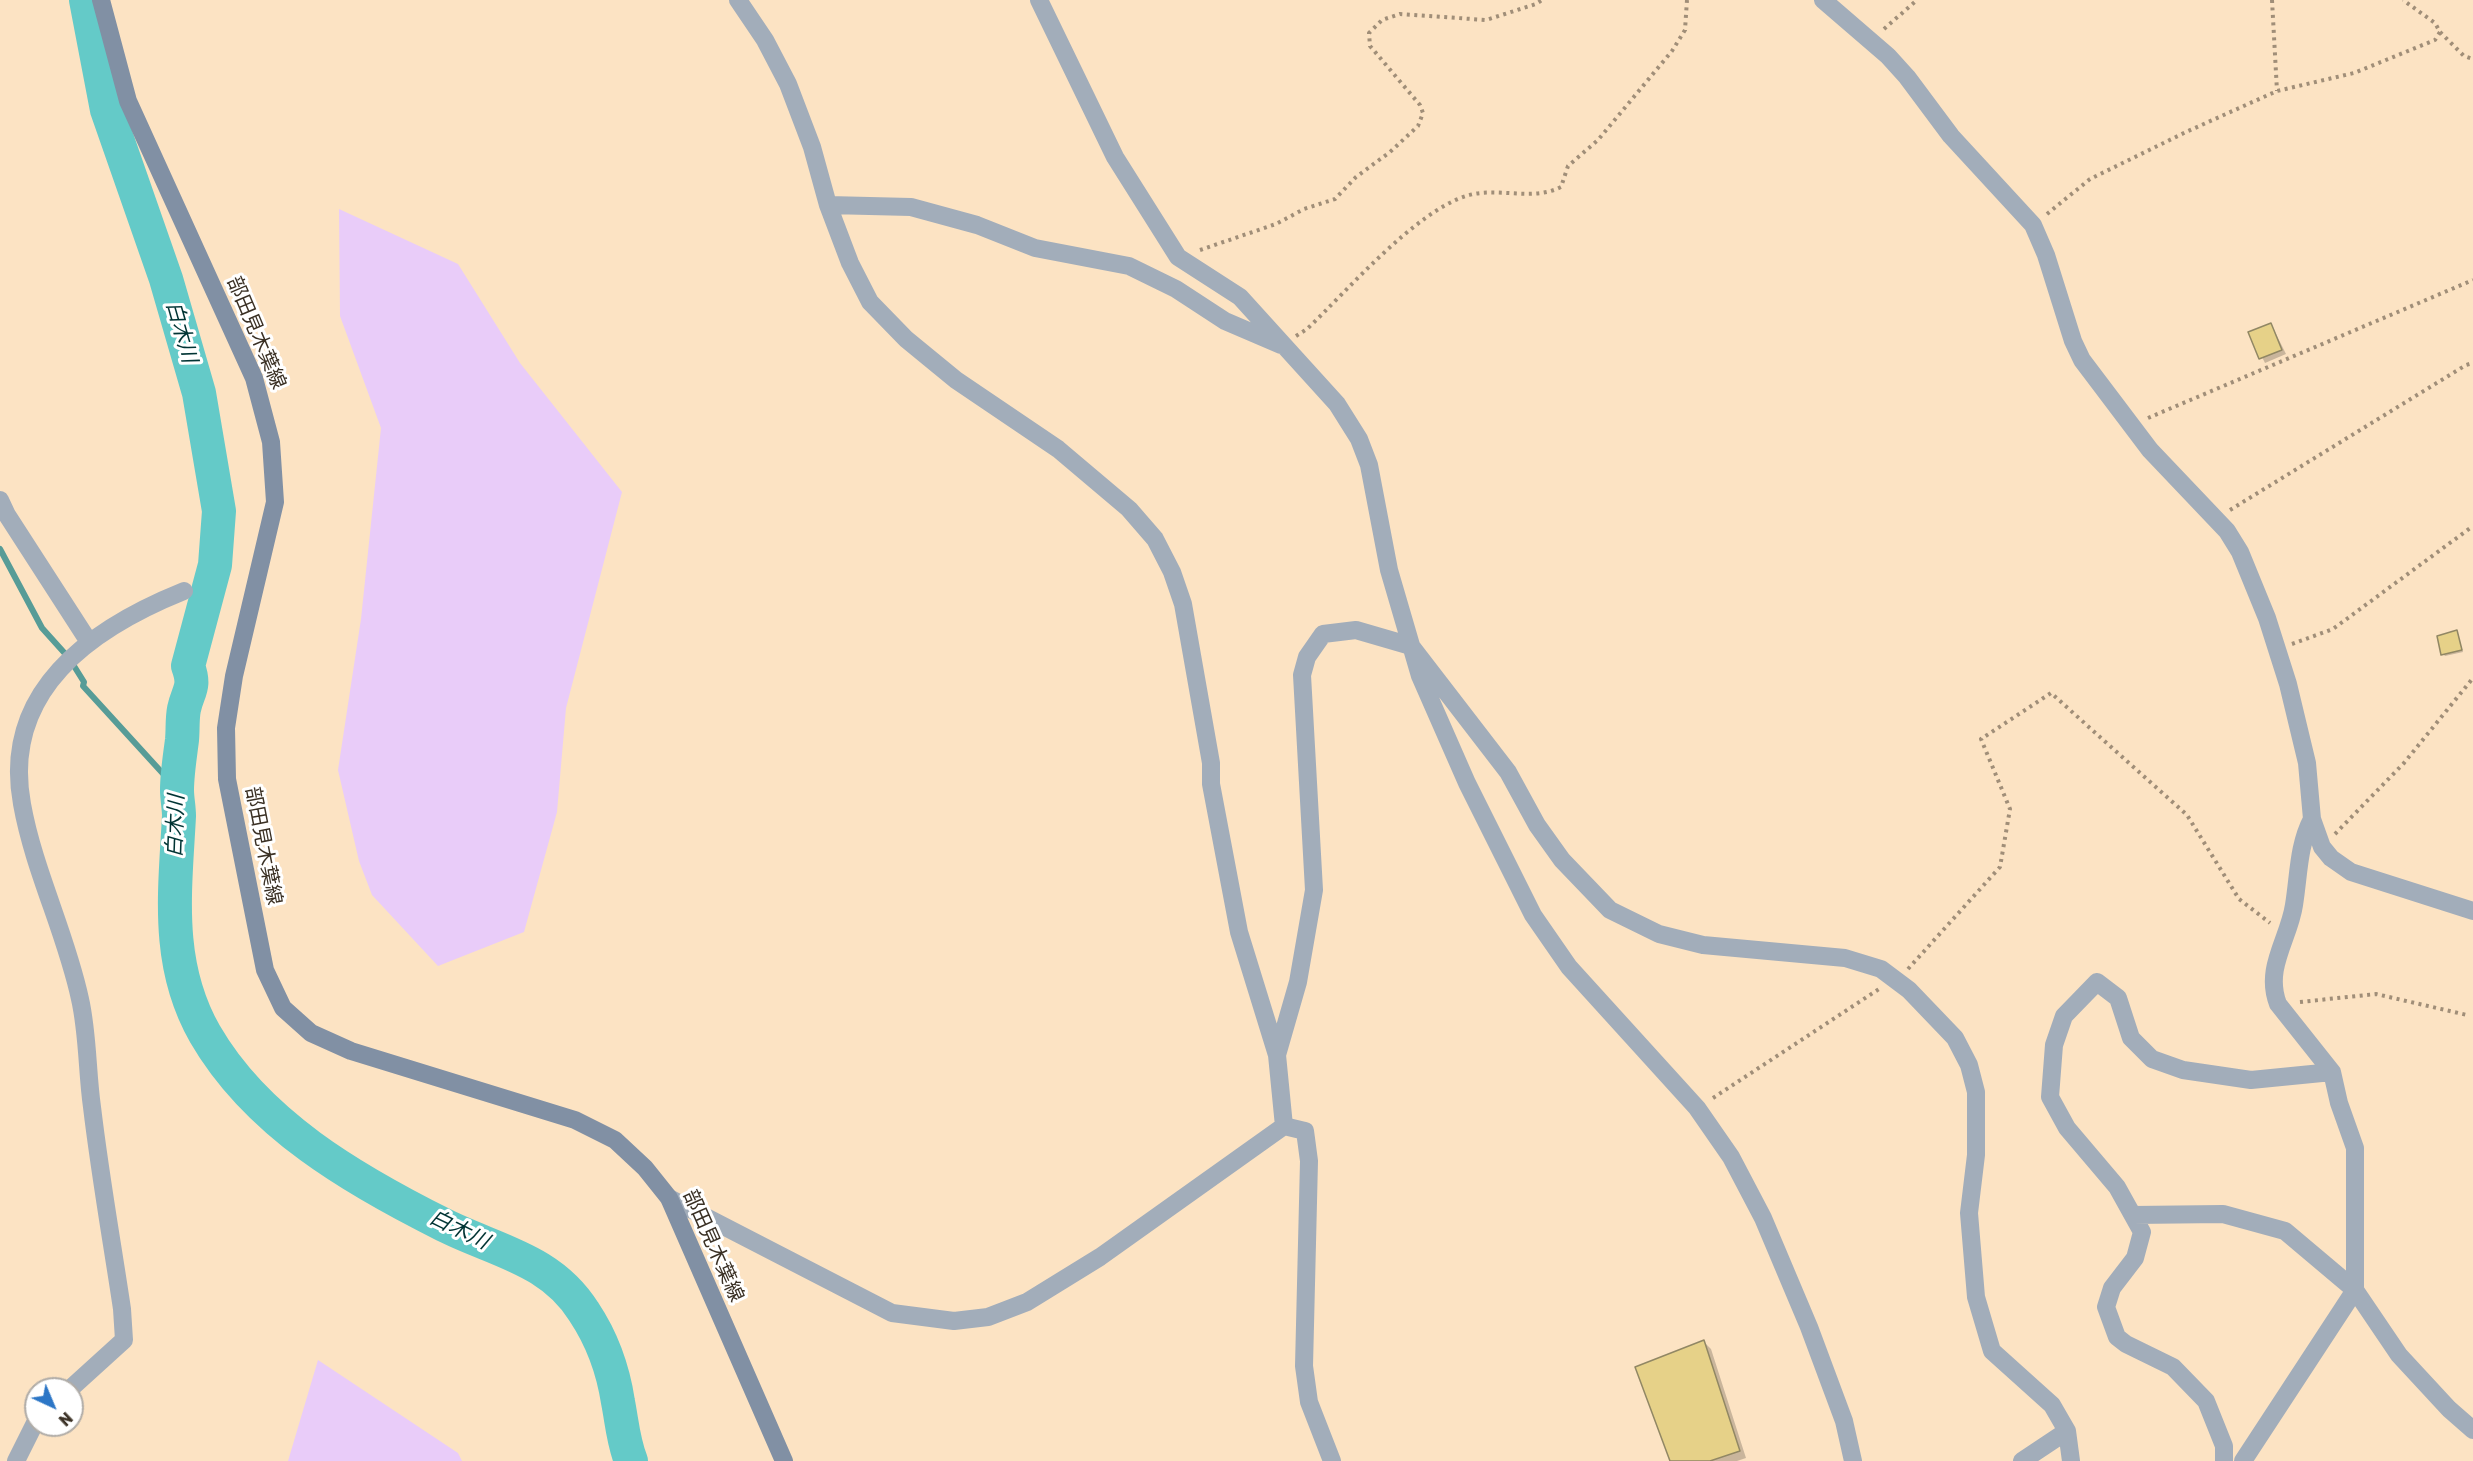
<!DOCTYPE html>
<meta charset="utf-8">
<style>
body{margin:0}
#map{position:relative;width:2473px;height:1461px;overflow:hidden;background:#fce3c3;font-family:Rubik,sans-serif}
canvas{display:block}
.north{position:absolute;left:24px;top:1377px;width:60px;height:60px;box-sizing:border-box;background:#fff;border:2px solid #b0aca7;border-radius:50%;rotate:136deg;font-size:16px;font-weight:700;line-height:24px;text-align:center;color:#3a3024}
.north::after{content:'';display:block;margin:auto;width:21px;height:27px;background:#2c76c6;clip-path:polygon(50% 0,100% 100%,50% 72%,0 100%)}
</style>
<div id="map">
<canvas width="2473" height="1461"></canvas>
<div class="north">N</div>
</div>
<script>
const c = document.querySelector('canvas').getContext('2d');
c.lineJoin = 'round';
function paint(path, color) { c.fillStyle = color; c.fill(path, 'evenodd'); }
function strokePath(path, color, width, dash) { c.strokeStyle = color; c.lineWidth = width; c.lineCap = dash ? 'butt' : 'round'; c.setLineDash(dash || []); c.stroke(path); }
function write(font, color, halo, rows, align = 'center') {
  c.font = font + ' Rubik,"Noto Sans JP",sans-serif'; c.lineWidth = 6; c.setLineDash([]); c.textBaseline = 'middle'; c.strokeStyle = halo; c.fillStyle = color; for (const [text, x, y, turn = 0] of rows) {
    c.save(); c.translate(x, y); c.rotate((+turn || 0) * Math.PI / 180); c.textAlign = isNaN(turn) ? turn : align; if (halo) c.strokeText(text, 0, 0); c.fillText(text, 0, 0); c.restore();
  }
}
const green = new Path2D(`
 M339,209L458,264L520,363L622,492L566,708L557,812L524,932L438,966L372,895L359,861L338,770L361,619L381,428L340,316Z
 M318,1360L458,1453L462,1461H288Z`);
const shadow = new Path2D(`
 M2271,324L2286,354L2265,363L2250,333Z
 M2457,632L2463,652L2445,656L2443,654Z
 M1704,1342L1711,1349L1746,1458L1737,1461H1672Z`);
const stream = new Path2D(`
 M0,549L42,628L69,658L84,682L83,686L177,789`);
const river = new Path2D(`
 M86,0L107,110L166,279L199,393L219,511L215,565L188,666C196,688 188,690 184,709C182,719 183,730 182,740C180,756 177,774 177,790C177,799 179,807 179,816C175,892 165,964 205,1034C257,1124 354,1180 444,1225C496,1251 551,1259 584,1312C602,1339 613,1369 618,1402C622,1422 623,1441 631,1461`);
const building = new Path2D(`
 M2271,323L2282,350L2259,359L2248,332Z
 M2457,630L2462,650L2441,655L2437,636Z
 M1704,1340L1740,1451L1710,1461H1670L1635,1367Z`);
const path = new Path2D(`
 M2272,0L2277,91
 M1884,29L1917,0
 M2440,32L2464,56L2473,59
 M2047,214L2090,179L2186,132L2277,91L2354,73L2435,40L2440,32L2435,23L2403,0
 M1200,250L1276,224L1304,209L1335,199L1356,177L1390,152L1418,126L1423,113L1420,105L1370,46L1369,33L1382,20L1400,14L1486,20L1536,4L1542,0
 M1296,336L1307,329C1348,290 1415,212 1466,196C1497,186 1531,202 1561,187L1568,166L1598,140L1672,51L1685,30L1687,0
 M2148,418L2473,280
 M2230,510L2466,365L2473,363
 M2292,644L2333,629L2473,526
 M2335,834L2404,763L2473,678
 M1908,969L2000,867L2010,809L1981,739L2051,693L2187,815L2239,899L2270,923
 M2300,1002L2376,994L2467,1015
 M1713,1098L1879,989`);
const street = new Path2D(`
 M738,0L765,40L788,84L812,147L828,205L850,263L870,302L906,339L956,380L1058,449L1129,509L1155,539L1172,572L1183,604L1211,763V784L1239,932L1277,1055L1284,1126
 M1039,0L1115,157L1178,257L1240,297L1337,404L1359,439L1369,465L1389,570L1420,676L1467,783L1533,915L1569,967L1697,1108L1731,1157L1763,1218L1809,1327L1844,1421L1853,1461
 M1823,0L1888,56L1907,77L1951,136L2033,225L2046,255L2073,341L2082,360L2150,450L2227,531L2240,552L2267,618L2288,684L2307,763L2312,819L2322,847L2331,858L2351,872L2473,911
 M828,205L911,207L977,225L1035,248L1129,266L1176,289L1225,321L1281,345
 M0,500L7,515L89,642
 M2312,819C2298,846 2299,874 2294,905C2289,939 2264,968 2278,1004L2332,1072L2339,1103L2355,1148V1290L2399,1355L2449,1409L2473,1430
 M1277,1055L1298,982L1314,890L1302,675L1307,657L1323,634L1356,630L1411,646L1508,772L1537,825L1562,860L1610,910L1659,934L1703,945L1845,958L1881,969L1909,990L1955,1038L1969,1065L1976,1092V1155L1969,1213L1976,1297L1992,1351L2052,1405L2067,1431L2071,1461
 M669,1198L892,1313L954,1321L988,1317L1027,1302L1100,1257L1284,1126L1305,1131L1309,1161L1304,1366L1309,1402L1332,1461
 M2133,1215L2223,1214L2285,1231L2355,1290L2243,1461
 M70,1389L124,1340L122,1309C112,1242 100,1175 92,1107C87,1072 88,1034 80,999C66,933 34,871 22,804C1,690 92,628 184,591
 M16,1461L36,1421
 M2022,1461L2067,1431
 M2224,1461V1446L2206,1401L2173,1367L2126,1344L2117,1337L2106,1307L2112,1288L2135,1258L2142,1232L2117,1187L2067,1128L2050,1097L2054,1045L2064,1016L2097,982L2118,998L2131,1038L2152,1059L2183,1070L2251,1080L2332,1072`);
const secondary = new Path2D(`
 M101,0L128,101L254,378L271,442L275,502L234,676L226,728L227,779L265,970L283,1008L311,1033L351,1051L575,1120L615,1140L645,1168L669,1198L784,1461`);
const streetNames = [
 ["部田見木葉線",256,333,67],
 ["部田見木葉線",263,846,79],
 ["部田見木葉線",713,1246,66]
];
const waterNames = [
 ["白木川",181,332,74],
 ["白木川",176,826,-88],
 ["白木川",459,1230,26]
];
paint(green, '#e9ccf9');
paint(shadow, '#0003');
strokePath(stream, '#579c97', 6);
strokePath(river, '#64cac8', 34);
paint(building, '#e6d188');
strokePath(building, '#918764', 1.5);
strokePath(path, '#a08e78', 4, [3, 4.5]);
strokePath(street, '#a2adba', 18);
strokePath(secondary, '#8190a4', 18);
write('20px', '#3a3024', '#fff', streetNames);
write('italic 21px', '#013434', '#fff', waterNames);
</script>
